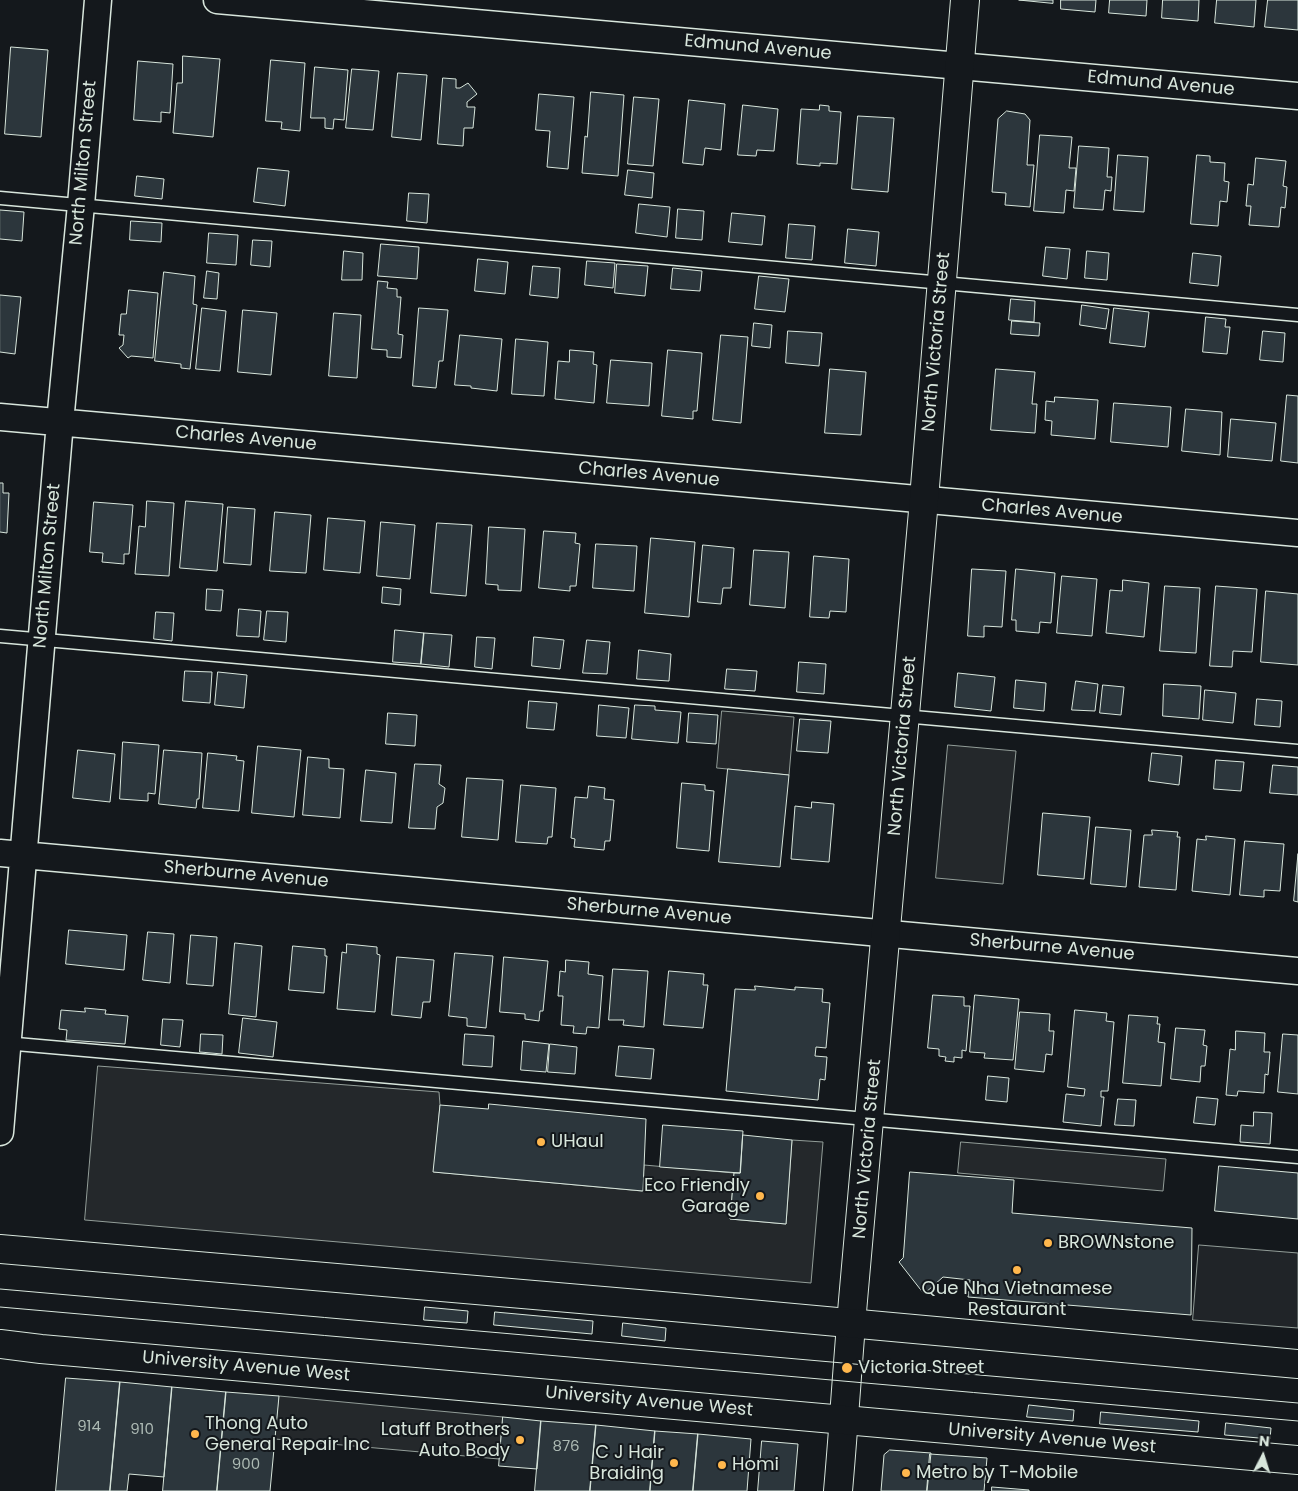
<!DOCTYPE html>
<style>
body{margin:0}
#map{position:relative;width:1298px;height:1491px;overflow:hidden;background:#14181c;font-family:Poppins,sans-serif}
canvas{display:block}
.north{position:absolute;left:1238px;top:1431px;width:50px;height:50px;-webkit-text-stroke:4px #14181c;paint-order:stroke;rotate:5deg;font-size:14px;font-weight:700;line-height:20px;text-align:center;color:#d8e6dc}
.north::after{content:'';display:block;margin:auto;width:18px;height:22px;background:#d8e6dc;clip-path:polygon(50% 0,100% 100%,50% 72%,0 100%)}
</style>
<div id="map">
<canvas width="1298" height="1491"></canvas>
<div class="north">N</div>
</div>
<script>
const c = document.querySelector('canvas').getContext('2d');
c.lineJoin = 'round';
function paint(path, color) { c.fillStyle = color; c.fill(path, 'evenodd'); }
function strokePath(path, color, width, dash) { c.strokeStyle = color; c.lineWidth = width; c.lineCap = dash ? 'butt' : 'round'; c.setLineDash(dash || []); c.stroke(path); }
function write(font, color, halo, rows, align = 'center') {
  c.font = font + ' Poppins,sans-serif'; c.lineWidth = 4; c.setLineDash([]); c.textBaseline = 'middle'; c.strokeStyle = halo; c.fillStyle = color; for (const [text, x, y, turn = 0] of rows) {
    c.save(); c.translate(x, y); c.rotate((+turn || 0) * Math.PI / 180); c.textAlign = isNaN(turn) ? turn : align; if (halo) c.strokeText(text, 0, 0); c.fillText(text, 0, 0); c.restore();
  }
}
const green = new Path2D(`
 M1199,1245L1298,1253V1328L1193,1320Z`);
const parking = new Path2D(`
 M722,711L794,717L789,775L717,768Z
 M948,745L1016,751L1003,884L936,878Z
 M98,1066L439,1092L440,1105L434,1172L642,1191L644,1165L734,1173L730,1219L786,1224L792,1140L823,1142L811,1283L85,1220Z
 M961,1142L1166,1159L1163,1191L958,1173Z
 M279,1396L503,1417L499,1459L275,1439Z`);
const building = new Path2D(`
 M1019,0H1053V3Z
 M1061,0H1096L1095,12L1061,9Z
 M1110,0H1147L1146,16L1109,13Z
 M1163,0H1199L1198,21L1162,18Z
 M1217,0H1256L1254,27L1215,23Z
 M1268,0H1298V30L1265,27Z
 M11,47L48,50L41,137L5,134Z
 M183,56L220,59L213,137L173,133L177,83H182Z
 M271,60L305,63L300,131L281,129L282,122L266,121Z
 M138,61L173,64L170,113L161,112V122L134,120Z
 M315,67L348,70L344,120L334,119L333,129L325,128V118H311Z
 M352,69L379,71L373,130L346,128Z
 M398,73L427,75L421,140L392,137Z
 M443,78L456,79V88H460L468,83L477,94L467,102V107H475L473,128H464L463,146L438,144Z
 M591,92L624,95L618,176L582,173L585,136L587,137Z
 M539,94L574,97L568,169L547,167L550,131L536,130Z
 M634,97L659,99L653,166L628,164Z
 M689,100L725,104L721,150L705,148L703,165L683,163Z
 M743,105L778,109L774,151L757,150L756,156L738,155Z
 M820,105L829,106V111L841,112L837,164L820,163V166L797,164L801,109L819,110Z
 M1007,111L1025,114L1030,120L1027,165H1034L1030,207L1005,205L1006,193L992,192L998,119Z
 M858,116L894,118L888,192L852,189Z
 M1040,135L1072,137L1069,168H1076L1074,191L1066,190L1064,213L1034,211Z
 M1079,146L1109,148L1107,177H1112L1111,191L1105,190L1103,210L1074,208Z
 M1118,155L1148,157L1144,212L1114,210Z
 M1197,155L1210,156V162L1225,163L1224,181L1229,182L1227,202L1220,201L1218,226L1191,224Z
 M1256,158L1286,161L1283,186L1287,187L1285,208L1281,207L1279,227L1249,225L1251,206H1246L1248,184L1253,185Z
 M258,168L289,171L285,206L254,202Z
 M628,170L654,173L652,198L625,195Z
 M137,176L164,179L162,199L135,196Z
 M409,193L429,194L427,223L407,221Z
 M639,204L670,207L667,237L636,233Z
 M678,209L704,211L702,240L676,238Z
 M0,210L24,212L22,241L0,239Z
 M732,213L765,216L762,245L729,242Z
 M131,221L162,223L161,242L130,240Z
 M789,224L815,226L812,260L786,258Z
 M848,229L879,232L876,266L845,263Z
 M209,233L238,235L236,265L207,263Z
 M253,240L272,241L270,267L251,265Z
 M381,244L419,247L417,279L378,276Z
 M1046,247L1070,249L1067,279L1043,276Z
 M344,251L363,253L362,280H342Z
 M1087,251L1109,253L1107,280L1085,278Z
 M1193,253L1221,256L1218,286L1190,283Z
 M478,259L508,262L505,294L475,291Z
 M587,261L615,263L613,288L585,285Z
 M617,264L648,266L645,296L615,293Z
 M533,266L560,268L558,298L530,295Z
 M673,268L702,271L700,291L671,289Z
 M207,271L219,273L217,299L204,298Z
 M164,272L195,276L193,304L197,305L190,369L181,368V364L155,361Z
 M759,276L789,279L785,312L755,309Z
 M378,281L388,282L387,288L397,289V297H401L398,334L403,335L401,358L387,357V350L372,349Z
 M129,290L158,293L153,358L131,356L128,358L119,348L123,345L124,335H119L121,314H126Z
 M0,295L21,297L15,354L0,352Z
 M1011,299L1035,301L1034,322L1009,320Z
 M1082,305L1109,309L1106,329L1080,325Z
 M202,308L226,311L220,371L196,369Z
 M419,308L448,310L443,361H439L436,388L413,386Z
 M1114,308L1149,312L1145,347L1110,343Z
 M243,310L277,313L271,375L238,372Z
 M334,313L361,315L357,378L329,376Z
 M1206,317L1226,319L1225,327H1230L1227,354L1203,352Z
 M1012,321L1040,323L1039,336L1011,334Z
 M754,323L772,325L770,348L752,346Z
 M788,331L822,333L819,366L786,363Z
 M1263,331L1285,333L1283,362L1260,360Z
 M460,335L502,339L497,391L471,388V386L455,385Z
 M721,335L748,337L741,423L713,420Z
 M516,339L548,342L544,396L512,394Z
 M570,350L594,352L593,364L597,365L594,403L555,399L558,361L569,362Z
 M668,350L702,353L697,411H693V419L662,416Z
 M611,360L652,363L649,406L607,403Z
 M830,369L866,372L861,435L825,433Z
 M996,369L1035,372L1032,404H1037L1035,433L991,430Z
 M1287,395L1298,396V463L1281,461Z
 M1055,397L1098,400L1095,439L1051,435L1052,421L1045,420L1046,401L1054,402Z
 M1114,403L1171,407L1168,447L1111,442Z
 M1186,409L1222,412L1220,455L1182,451Z
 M1231,419L1276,423L1272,461L1228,457Z
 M0,483H3V493H9L7,533L0,532Z
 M147,501L174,503L169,576L135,574L139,526L145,527Z
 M186,501L223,504L217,571L180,568Z
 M94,502L133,505L129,554H124V564L102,562L103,553L90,552Z
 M228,507L255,509L251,565L224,563Z
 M275,512L311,515L306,573L270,571Z
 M328,518L365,521L360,573L324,570Z
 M381,522L415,525L410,579L377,576Z
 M437,523L472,525L466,596L431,593Z
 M489,527L525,529L521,591L498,590V585L486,584Z
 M544,531L576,533L575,543L580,544L576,586H570V591L539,588Z
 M651,538L695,542L689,617L645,613Z
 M596,544L637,546L634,591L593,588Z
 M703,545L734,548L731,588H723L721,604L698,602Z
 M754,550L789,552L785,608L750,605Z
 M814,556L849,559L846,612L830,611L829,618L810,617Z
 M972,569L1006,571L1002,627L984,626V637L968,636Z
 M1016,569L1055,573L1051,623L1040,622L1039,633L1016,631V620H1012Z
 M1062,576L1097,579L1092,636L1057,633Z
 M1123,580L1149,583L1144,637L1106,633L1110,590L1122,591Z
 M1165,586L1200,588L1196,653L1160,651Z
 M1216,586L1257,589L1252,652L1233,651L1232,667L1210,666Z
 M383,587L401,589L400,605L382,603Z
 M207,589L223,590L221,611L206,610Z
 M1266,591L1298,594V665L1261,662Z
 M239,609L261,611L259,637L237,636Z
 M267,611L288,612L286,642L264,640Z
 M156,612L174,613L172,641L154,639Z
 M395,630L424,633L421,664L393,662Z
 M424,633L452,635L449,667L421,664Z
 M477,637L495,638L492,669L475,667Z
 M534,637L564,640L560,669L532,666Z
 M587,640L610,642L607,674L583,673Z
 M639,650L671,654L669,681L637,679Z
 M799,662L826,664L824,694L797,692Z
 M727,669L757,671L755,691L725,689Z
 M185,671L212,672L210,703L183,701Z
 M218,672L247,675L244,708L215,705Z
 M958,673L995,677L991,711L955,707Z
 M1016,680L1046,683L1044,711L1014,708Z
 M1076,681L1098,684L1095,711L1072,710Z
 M1164,684L1201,686L1199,719L1163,716Z
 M1103,685L1124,687L1121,715L1100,713Z
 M1205,690L1236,693L1233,723L1203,720Z
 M1257,699L1282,701L1280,727L1255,725Z
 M529,701L557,703L554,730L527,728Z
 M599,705L629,708L626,738L597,736Z
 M635,705L655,706V710L681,712L678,743L632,739Z
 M388,713L417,715L415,746L386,744Z
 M689,713L718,715L716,744L687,742Z
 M800,719L831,721L828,753L797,751Z
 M123,742L159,745L155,794L148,793V801L120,799Z
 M258,746L301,750L294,817L252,813Z
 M78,750L115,754L110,802L73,798Z
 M164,750L202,753L199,799H197L196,808L159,804Z
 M208,753L237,756L236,760L244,761L239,811L203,808Z
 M1152,753L1182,756L1179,785L1149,781Z
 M308,757L329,759V768L344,769L340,818L303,815Z
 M1216,760L1244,762L1241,791L1214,789Z
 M415,764L441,765L439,784L445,788L443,803L437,807L435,829L409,828Z
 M1273,765L1298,767V795L1270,793Z
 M728,769L789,775L780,867L719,862Z
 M366,770L396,773L392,823L361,821Z
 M467,778L503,780L498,840L462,837Z
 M682,783L705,785V790L714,791L709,851L677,848Z
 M521,785L556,788L552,837H548L547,844L516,842Z
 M589,786L605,788L604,799L614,800L610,841H605L604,850L574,847L575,839L571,838L575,797L587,798Z
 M812,802L834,804L829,862L791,859L795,806L811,808Z
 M1043,813L1090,817L1084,879L1038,875Z
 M1096,827L1131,830L1126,887L1091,884Z
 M1152,830L1178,832L1177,837H1180L1176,890L1139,887L1144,835H1152Z
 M1206,836L1235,839L1230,895L1192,891L1197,839L1206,840Z
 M1245,841L1284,844L1280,891L1264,890V897L1240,895Z
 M1298,854V902L1294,901Z
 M69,930L127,935L124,970L66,964Z
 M148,932L174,934L170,983L143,980Z
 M191,935L217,937L213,986L187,984Z
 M235,943L262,946L256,1017L229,1014Z
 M347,944L377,947V954L380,955L375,1012L337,1009L342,952L346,953Z
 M293,946L325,949V956H327L324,993L289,990Z
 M455,953L493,956L486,1028L467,1026V1018L449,1016Z
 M397,957L434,960L430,1002H423L421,1018L392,1015Z
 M504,957L548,961L543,1011H540L539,1021L525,1019V1014L500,1012Z
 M566,960L589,962L588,974L603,976L599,1028L587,1027L586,1034L573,1033L574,1026L561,1025L563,996H558L560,971L565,972Z
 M613,969L648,971L644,1027L623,1025L624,1020H609Z
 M669,971L704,974L703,985H708L703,1028L664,1025Z
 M755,986L795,990V987L823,989L822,1002L830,1003L826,1048L816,1047L815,1056L827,1057L825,1080L820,1079L818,1100L726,1091L735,989L755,990Z
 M933,995L964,997V1006H970L966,1051L962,1050V1058L954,1057V1062L945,1061L946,1057L939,1056V1049L928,1048Z
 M975,995L1019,999L1013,1060L984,1058L985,1053L970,1052Z
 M85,1008L106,1010L105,1014L128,1016L125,1044L66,1040L67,1030L59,1029L61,1010L85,1012Z
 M1075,1010L1107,1013L1106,1021L1114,1022L1108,1091H1101V1097H1104L1101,1126L1063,1122L1066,1094L1084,1096L1085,1089L1068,1087Z
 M1020,1012L1050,1014L1049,1031H1054L1052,1055L1046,1054L1044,1072L1015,1069Z
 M1129,1015L1158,1017L1157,1024H1160L1158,1042L1165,1043L1161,1086L1123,1083Z
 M243,1018L277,1022L273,1057L239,1053Z
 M163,1019L183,1020L180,1047L161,1045Z
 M1176,1028L1205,1030L1203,1045L1207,1046L1205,1066H1201L1200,1082L1171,1079Z
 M1236,1031L1265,1033L1264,1052H1270L1268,1075L1265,1074L1264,1093L1238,1091L1237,1096L1226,1095L1230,1049L1235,1050Z
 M201,1034L223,1035L222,1054L200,1052Z
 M465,1034L494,1036L492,1067L463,1065Z
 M1283,1034L1298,1035V1094L1278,1092Z
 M523,1041L549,1044L546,1072L521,1070Z
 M550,1044L577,1047L575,1074L548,1072Z
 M619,1046L654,1049L651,1079L616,1076Z
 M988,1076L1009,1078L1007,1102L986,1100Z
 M1197,1097L1218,1099L1215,1125L1194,1123Z
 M1118,1099L1136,1100L1134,1126L1115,1125Z
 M489,1104L646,1119L643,1191L433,1172L440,1105L488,1109Z
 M1254,1112L1272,1113L1270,1144L1240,1142L1241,1125L1253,1126Z
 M663,1125L743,1131L740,1173L660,1167Z
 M743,1135L792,1140L786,1224L730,1219L734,1173H740Z
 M1219,1166L1298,1173V1219L1215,1211Z
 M910,1172L1014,1180L1012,1213L1192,1228L1191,1315L968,1297L970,1280L943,1277L924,1294L899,1262L903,1258Z
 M425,1307L468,1311L467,1323L424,1320Z
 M495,1312L593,1321L592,1334L494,1325Z
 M623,1323L666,1328L665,1341L622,1336Z
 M66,1378L120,1382L110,1491H56Z
 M120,1382L172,1387L164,1477L129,1474L127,1491H110Z
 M172,1387L226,1392L217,1491H163Z
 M226,1392L279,1396L270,1491H217Z
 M1029,1405L1074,1410L1073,1421L1027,1417Z
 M1101,1412L1199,1421L1198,1432L1100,1424Z
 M503,1417L541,1421L537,1469L499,1466Z
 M541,1421L596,1425L590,1491H535Z
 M1226,1423L1271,1428L1270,1439L1225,1435Z
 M596,1425L655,1431L650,1491H590Z
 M655,1431L698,1434L693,1491H650Z
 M698,1434L751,1439L747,1491H693Z
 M762,1441L798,1444L794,1491H758Z
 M890,1450L931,1453L927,1491H881L884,1455Z
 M930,1454L987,1458L984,1491H927Z
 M992,1487L1029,1490V1491H992Z`);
const service = new Path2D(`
 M0,198L1298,315
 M0,636L1298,751
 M5,1043L1298,1157`);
const minor = new Path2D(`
 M217,0L1298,96
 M0,417L1298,533
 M0,853L1298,971
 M0,1132L60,422L81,205L98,0`);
const tertiary = new Path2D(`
 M838,1491C844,1424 848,1356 854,1289C895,859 930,430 965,0`);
const secondary = new Path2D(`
 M0,1249L673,1307L1298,1364
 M0,1344L41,1349L1298,1460`);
const tram = new Path2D(`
 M0,1289L1298,1403
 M0,1307L1298,1421`);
const markers = [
 [541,1142,5,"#ffb74d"],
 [760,1196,5,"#ffb74d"],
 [1048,1243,5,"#ffb74d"],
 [1017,1270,5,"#ffb74d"],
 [847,1368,6,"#ffb74d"],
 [195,1434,5,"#ffb74d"],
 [520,1440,5,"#ffb74d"],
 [674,1463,5,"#ffb74d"],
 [722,1465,5,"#ffb74d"],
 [906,1473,5,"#ffb74d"]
];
const numberNames = [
 ["914",89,1427],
 ["910",142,1430],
 ["876",566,1447],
 ["900",246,1465]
];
const streetNames = [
 ["Edmund Avenue",758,48,5],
 ["Edmund Avenue",1161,84,5],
 ["North Milton Street",84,163,-85],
 ["North Victoria Street",937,342,-85],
 ["Charles Avenue",246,439,5],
 ["Charles Avenue",649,475,5],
 ["Charles Avenue",1052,512,5],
 ["North Milton Street",48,566,-85],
 ["North Victoria Street",903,746,-85],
 ["Sherburne Avenue",246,875,5],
 ["Sherburne Avenue",649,912,5],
 ["Sherburne Avenue",1052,948,5],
 ["North Victoria Street",868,1149,-85],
 ["University Avenue West",246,1367,5],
 ["University Avenue West",649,1402,5],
 ["University Avenue West",1052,1439,5]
];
const poiNames = [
 ["UHaul",551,1142],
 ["Eco Friendly",750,1186,"right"],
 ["Garage",750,1207,"right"],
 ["BROWNstone",1058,1243],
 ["Que Nha Vietnamese",1017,1289,"center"],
 ["Restaurant",1017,1310,"center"],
 ["Victoria Street",858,1368],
 ["Thong Auto",205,1424],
 ["General Repair Inc",205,1445],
 ["Latuff Brothers",510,1430,"right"],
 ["Auto Body",510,1451,"right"],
 ["C J Hair",664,1453,"right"],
 ["Braiding",664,1474,"right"],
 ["Homi",732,1465],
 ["Metro by T-Mobile",916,1473]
];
paint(green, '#202428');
strokePath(green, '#939e99', 1);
paint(parking, '#24282b');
strokePath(parking, '#939e99', 1);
paint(building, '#2c363c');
strokePath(building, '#d8e6dc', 1);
strokePath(service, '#d8e6dc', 15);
strokePath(minor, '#d8e6dc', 29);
strokePath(tertiary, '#d8e6dc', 30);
strokePath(secondary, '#d8e6dc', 30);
strokePath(service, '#14181c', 12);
strokePath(minor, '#14181c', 26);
strokePath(tertiary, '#14181c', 28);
strokePath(secondary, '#14181c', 28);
strokePath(tram, '#d8e6dc', 1);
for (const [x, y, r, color] of markers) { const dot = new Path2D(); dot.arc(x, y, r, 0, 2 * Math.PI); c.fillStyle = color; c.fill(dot); strokePath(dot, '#14181c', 2); }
write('15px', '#adbab4', null, numberNames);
write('18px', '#d8e6dc', '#14181c', streetNames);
write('18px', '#d8e6dc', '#14181c', poiNames, 'left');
</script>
